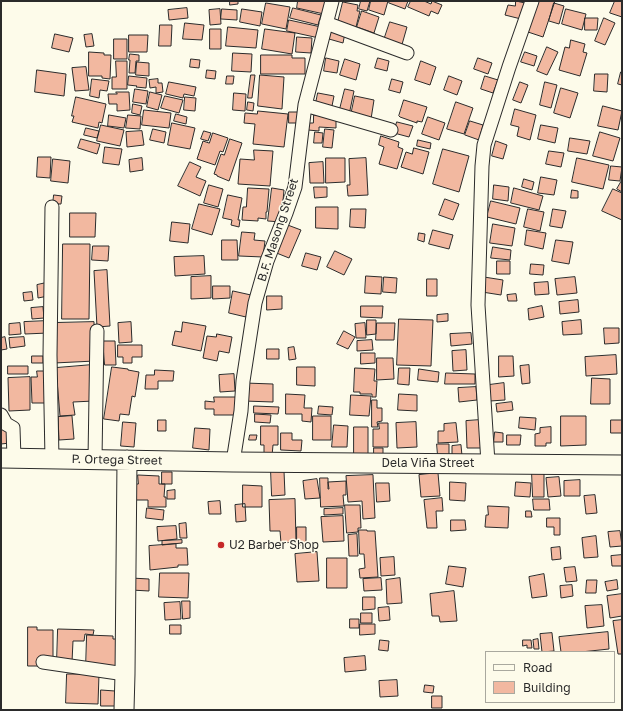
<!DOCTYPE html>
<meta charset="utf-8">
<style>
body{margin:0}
#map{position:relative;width:623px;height:711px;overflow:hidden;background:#fdfbea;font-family:"Golos Text",sans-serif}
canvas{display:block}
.frame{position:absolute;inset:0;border:2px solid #2b2b2b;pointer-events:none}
.legend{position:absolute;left:485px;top:651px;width:130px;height:52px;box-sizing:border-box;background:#fdfbea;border:1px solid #a9a89e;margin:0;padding:5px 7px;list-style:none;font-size:12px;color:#2b2b2b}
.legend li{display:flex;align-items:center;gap:8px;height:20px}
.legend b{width:20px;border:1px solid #a9a89e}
</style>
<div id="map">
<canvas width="623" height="711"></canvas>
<div class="frame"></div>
<ul class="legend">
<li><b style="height:5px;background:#fdfbea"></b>Road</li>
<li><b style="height:11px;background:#f2b8a0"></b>Building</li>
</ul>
</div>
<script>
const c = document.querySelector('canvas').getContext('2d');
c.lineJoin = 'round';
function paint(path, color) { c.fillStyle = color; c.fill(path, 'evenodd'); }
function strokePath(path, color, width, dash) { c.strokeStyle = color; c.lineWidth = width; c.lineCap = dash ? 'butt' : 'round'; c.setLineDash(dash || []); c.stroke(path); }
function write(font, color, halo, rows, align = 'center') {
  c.font = font + ' "Golos Text",sans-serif'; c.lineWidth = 3; c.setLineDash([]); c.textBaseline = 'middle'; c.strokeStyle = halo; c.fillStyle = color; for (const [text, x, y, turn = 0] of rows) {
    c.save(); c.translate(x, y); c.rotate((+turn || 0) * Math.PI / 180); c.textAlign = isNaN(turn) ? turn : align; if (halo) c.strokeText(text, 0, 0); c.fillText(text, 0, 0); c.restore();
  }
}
const building = new Path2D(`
 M230,1H238V4L230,5Z
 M298,1H327L324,14L297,8Z
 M361,1H370L367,11L359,9Z
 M371,1H388L384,15L369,10Z
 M390,1H408L405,9L389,3Z
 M411,1H424L431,4L432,1L442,5L438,14L431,11L429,16L408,7Z
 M516,1L525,3L521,19L505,15L508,5L515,6Z
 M539,1H555L543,37L528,32Z
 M615,1H622V17L610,13Z
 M343,2L358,5L357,11H360L356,27L338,22Z
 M266,3L290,7L286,29L262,24Z
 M554,3L564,6L559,24L549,21Z
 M187,8L188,18L169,20L168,10Z
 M293,8L321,15L318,25L290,18Z
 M220,9L221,24L210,25L209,10Z
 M222,9L237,10V20L221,19Z
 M242,9L262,12L260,26L240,22Z
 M566,9L586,14L582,30L562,24Z
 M362,11L379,17L374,33L357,27Z
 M585,18H598L597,30H585Z
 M604,18L615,23L605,45L595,41Z
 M289,20L321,27L319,38L287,31Z
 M390,22L407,27L401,48L383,43Z
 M185,23L204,25L202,40L183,39Z
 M160,25H172L171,46H159Z
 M228,27L258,30L256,48L226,46Z
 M210,29H221V49H210Z
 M265,29L295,33L292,54L262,49Z
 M331,30L345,33L343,43L329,39Z
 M55,34L73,38L69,52L52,48Z
 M92,34L94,46L86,47L84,35Z
 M129,35H148L147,52H129Z
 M297,37L312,38L311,53L296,52Z
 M114,39H127V59H114Z
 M571,40L585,44L583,52L587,53L580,76L559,70L565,47L569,48Z
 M547,47L558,52L547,75L537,71Z
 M89,52L104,53V55H111L110,79L102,78V76H89Z
 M525,52L537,56L534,66L521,62Z
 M233,53L252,54L251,72L232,71Z
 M130,54L139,55V61H136L135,73H129L130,60H129Z
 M261,55H292V58H305V74H261Z
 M326,58L339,61L337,73L324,71Z
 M378,58L389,61L387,71L375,68Z
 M478,58L492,63L488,74L474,69Z
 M191,59L200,60L199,68L190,67Z
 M345,59L360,64L356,80L340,75Z
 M116,61H127V89H112V77H116Z
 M421,61L436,67L430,85L415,80Z
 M137,62L149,63V76L136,75Z
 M86,67L89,90L75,91L72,68Z
 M37,70L66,74L64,96L35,92Z
 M207,70L216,71L215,79L206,78Z
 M621,72H622V85L618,84Z
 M595,74H608L607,92L594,91Z
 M251,75H255L252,98H248Z
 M260,75L284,77L282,109L258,106Z
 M129,76L147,78L146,88L136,87L137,86L128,85Z
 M227,76H234L233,84H226Z
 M449,76L462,81L457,95L444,90Z
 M485,76L498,80L493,93L481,89Z
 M92,79L109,81L107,91L100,90L99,98L90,96Z
 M158,79V83H162L163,92L156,93V87L150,88L149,80Z
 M392,79L403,82L400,93L389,90Z
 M169,82L196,87L194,96L184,94L183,98L166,94Z
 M520,82L528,85L521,103L513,100Z
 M545,82L557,85L551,108L540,105Z
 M561,88L578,93L570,118L554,113Z
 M135,89L148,91L146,104L133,102Z
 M345,89L354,91L349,115L339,113Z
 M116,92H129L130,110L117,111V104H109L108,94H117Z
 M150,92L162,95L158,110L147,107Z
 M234,93L246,94L245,111L233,110Z
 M318,93L334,96L332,106L316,103Z
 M165,96L183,100L179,113L161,108Z
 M355,96L374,100L371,119L351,115Z
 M76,97L106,104L102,123L99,122L98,128L72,122L74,116H72Z
 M185,97L196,98L195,111L184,110Z
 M404,100L427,107L422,122L417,121V123L400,117L399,116Z
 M248,102L254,103L253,111L247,110Z
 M456,102L473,108L464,134L447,129Z
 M133,104L142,106L140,115L132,113Z
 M603,106L622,111L618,130L598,126Z
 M515,109L536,115L530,140L517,136L519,127L511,125Z
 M144,110L171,113L169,128L142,125Z
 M258,111L288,114L284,147L253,144L255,124L244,123L245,113L257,114Z
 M289,112H298L299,123H289Z
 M176,114L187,117L186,124L174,121Z
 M109,115L126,118L124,128L108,126Z
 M128,115L141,116L140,129L126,128Z
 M314,115L336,117V128L319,127V131L308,130L309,123H313Z
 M428,117L445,123L439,140L422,134Z
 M470,121L483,125L479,140L465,135Z
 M397,122L413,126L409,137L394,133Z
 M172,123L195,128L190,149L168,145Z
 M101,125L124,130L120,146L97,141Z
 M541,125L558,128L555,143L538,139Z
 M86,128L99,131L97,138L84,135Z
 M153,129L166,132L164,143L150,140Z
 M325,129L334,130L332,148L323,147Z
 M142,131L144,145L127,147L126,132Z
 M204,131L211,133L208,141L201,139Z
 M315,132L323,133L322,143H314Z
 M600,132L620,138L613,161L593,156Z
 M213,133L228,138L223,152L220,151L215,165L197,159L203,141L209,143Z
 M381,136L399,142L398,147L403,149L397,169L379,164L384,147L379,145Z
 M570,138L590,141L587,154L568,151Z
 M81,139L100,144L97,154L78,148Z
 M230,139L242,143L229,181L217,176V175L214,174L221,154L224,155Z
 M418,140L431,143L430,149L417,146Z
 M496,141L507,145L503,159L492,156Z
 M105,147L122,149L119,165L103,163Z
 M414,148L429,152L423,174L401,167L406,152L412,154Z
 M443,149L469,156L459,192L433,184Z
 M254,150L273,151L270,186L238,184L240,159L254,160Z
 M549,151L564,153L561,167L546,164Z
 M38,157H51L50,178L37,177Z
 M142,158L143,170L130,172L129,160Z
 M326,158H345V182L326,183Z
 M366,158L368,195L348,196L347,185H350L349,159Z
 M577,158L609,165L603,189L572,182Z
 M53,159L70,161L68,183L51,181Z
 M190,162L201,167L196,177L206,181L200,196L178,186Z
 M323,162L324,183H310L309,163Z
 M611,166L622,167L620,181L609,180Z
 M541,177L557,180L554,195L538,193Z
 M524,179L534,182L532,190L522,187Z
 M622,180V192L617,189Z
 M209,185L223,189L218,207L204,203Z
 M494,185L509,187L508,201L493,199Z
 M314,187H327V197L315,198Z
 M248,188L269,189L267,212H266V219L258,218V221L242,220L243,207H246Z
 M272,188L284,190L281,222L268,221Z
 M514,188L543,196L539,210L511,203Z
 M613,189L622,193V220L602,211Z
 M572,190L578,191V198H571Z
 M54,195L62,196L61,204H53Z
 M228,195L242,198L238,220H240L239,227L231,225L232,220L223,218Z
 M445,199L459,204L453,220L439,215Z
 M491,201L520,208L516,224L487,217Z
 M199,204L220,209L212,235L192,229Z
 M316,207H338V229L316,228Z
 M351,209H366L365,228L350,227Z
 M528,209L544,212L540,231L524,227Z
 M553,209L566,211L562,228L550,226Z
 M70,213H96L95,237H70Z
 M172,222L190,224L188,243L170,241Z
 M285,224L301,230L289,258L274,252Z
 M493,224L515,228L512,246L490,243Z
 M433,230L453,235L449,249L429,244Z
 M527,230L546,233L543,249L525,245Z
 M242,232L255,233L254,240L265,241L263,257L239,256Z
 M419,233L425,234L424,242L418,240Z
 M222,240H237L238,260H222Z
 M556,240L573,242L569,264L552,261Z
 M63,244H90L89,319H62Z
 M93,246H109L108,261L92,260Z
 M493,247L511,250L510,260L491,258Z
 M335,251L352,259L344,275L327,267Z
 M306,253L321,257L317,270L302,266Z
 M204,256L205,274L175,276L174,257Z
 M497,261H510V274H497Z
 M531,264L544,265L543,275L530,274Z
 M107,270L110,326L97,327L94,271Z
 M211,276V298L191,299V277Z
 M366,276L382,277L381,294L365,293Z
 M384,277L397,278L396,293L383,292Z
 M484,277L503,280L501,295L482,292Z
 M575,277L577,293L557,295L555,279Z
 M427,279H437V296H427Z
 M548,282L549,294L535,295L534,283Z
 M46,283L48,296L38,298L37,285Z
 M213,286H230V298L213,299Z
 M233,291L251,295L246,317L229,313Z
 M32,292L33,300L24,301L23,293Z
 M516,294L517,301H508L507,295Z
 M267,296H282V309L267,310Z
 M578,300L579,312L560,314L559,302Z
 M361,306H383L382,318L361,317Z
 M542,306L544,317L529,320L528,309Z
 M43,307L44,318L32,319L31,308Z
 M448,314V321L437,322V315Z
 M399,319L433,320L431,366L397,365Z
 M367,320H376V334L367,335Z
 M581,320L582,334L563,335L562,322Z
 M47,321L48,333L25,334L24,322Z
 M94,322L95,361L54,363L53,323Z
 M131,322L132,342L119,343L118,323Z
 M183,322L206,326L201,351L172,345L175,331L181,332Z
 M20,323L21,334L9,335V324Z
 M365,323L366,338H356L355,324Z
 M377,323H395L394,340H376Z
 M604,328H619V343L605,344Z
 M344,331L355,337L348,349L337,344Z
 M471,333L472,344L451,346L450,334Z
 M217,334L232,337L229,353L219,351L217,361L203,358L207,336L216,337Z
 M5,337L7,349L1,350V338Z
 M24,337L25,346L10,348L9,338Z
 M372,340L373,350L357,351V341Z
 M103,341H115L116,365H105Z
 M118,345H142V357H132V363H123V357H118Z
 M294,347L296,359L289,360L288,348Z
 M267,349H279V359H267Z
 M466,350L467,370L453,371L452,351Z
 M361,353H375V363L361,364Z
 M616,355L617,374L586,376L585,357Z
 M32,356H43V363H32Z
 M499,356H513L514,376L499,377Z
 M377,358H393L394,379L377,380Z
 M92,365L94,401L73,402L75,415L60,416L56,368Z
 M529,365L530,383L522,384L520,366Z
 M8,366H28V374H8Z
 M112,367L128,369V370L139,372L135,397L132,396L129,415L120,414L119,421L104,419Z
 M297,367H315V386L297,385Z
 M355,368L375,369L374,381H377L376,397H372V394H360V392H354Z
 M399,368H410L409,385L398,384Z
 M419,369L439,372L438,382L418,380Z
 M155,370L174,371L173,381H158V389H145L146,375H154Z
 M37,371H44L49,403H32L31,377H37Z
 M446,373L475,374V384H445Z
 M234,374L235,391L220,392L219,375Z
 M30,377V410L9,411L8,378Z
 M592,378L610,379V404H591Z
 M245,383L273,384V402L244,401Z
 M504,383L505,400L490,401L489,385Z
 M476,387L477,400L459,402L458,388Z
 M286,394L305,395L304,408H312L311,422L302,421V414H286Z
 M399,394L417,395V411L398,410Z
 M351,395L371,396L369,416L350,415Z
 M214,397H237V415H214V409H205V401L214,402Z
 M372,400H377V408H382V421L377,422L378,427H372Z
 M512,402L513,410L497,412L496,404Z
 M254,406L279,407L278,414L254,413Z
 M319,406L333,407L332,415L318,414Z
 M255,414L271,415L270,423L255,422Z
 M72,416L74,439L59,440L58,417Z
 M313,416H331V440H313Z
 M561,416H586V445L561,446Z
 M520,417L536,418L535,430L519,428Z
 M158,420H166V431H158Z
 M480,420L482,448H467L466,421Z
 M611,420H622V433H611Z
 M123,422L136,423L134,447L121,446Z
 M416,422L417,447L397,448L396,423Z
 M379,423H388V447H373V429H379Z
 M456,423L458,442L438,443V431H444V424Z
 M334,425L348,426L347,447H332Z
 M261,426H278V445H273L272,456H264V445H261Z
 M354,427H368V454H354Z
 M551,427V443H546V446H535V434L540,433V428Z
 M195,428L210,429L209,450L193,448Z
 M9,429L10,443L1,444V430Z
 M495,432L503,433V442H494Z
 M281,433H292V440H302L301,451L281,450Z
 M250,435H257L256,440H249Z
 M507,435H521L520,445H507Z
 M437,444H449V456H438Z
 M461,445L462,456H452V446Z
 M374,448H383V455H374Z
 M271,471H284L285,495L272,496Z
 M162,472H172V484H162Z
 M438,473L440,496L421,497L419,475Z
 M532,473H544V497H533Z
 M138,475L159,476V484H165L164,497H166V507H148V500H135L134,484H138Z
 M373,475L375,518L363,519L362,501L348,502L346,476Z
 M559,477L561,496L548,497L546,478Z
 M320,478H328V489H329L328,482L346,481V495H343L344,506L321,507Z
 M317,479L320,498L305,499L303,481Z
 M580,480V496H564V481Z
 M450,482L466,483L465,501L450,500Z
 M516,482L531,483L530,497L515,496Z
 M376,483H389L390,501L377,502Z
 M243,485L262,486V507H243Z
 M175,490V499H167V491Z
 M595,495L597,513L586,514L584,496Z
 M442,498L443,511H436L437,528H427L424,500Z
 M295,499L296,542L281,543L280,531H270L269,500Z
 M533,499H549L550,510H534Z
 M220,501L221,514H209L208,502Z
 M245,504L246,521L236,522L235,505Z
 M345,505H360L361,528H358V532L347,533Z
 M488,506L509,507L508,528L485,527L486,515H488Z
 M147,508L164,510L163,520L146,518Z
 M343,508V514L324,515V509Z
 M526,511H531L532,517H526Z
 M343,516L344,541L323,542L321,517Z
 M547,518H560V535H554V527H547Z
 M451,520H465L466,530L451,531Z
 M186,523L187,538H180L179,524Z
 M176,526L177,539L158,541L157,527Z
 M297,527H306V545H297Z
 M359,530H367V531H375L378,577L360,578L359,569L365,568L364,554H360Z
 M620,531L622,546L610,547L608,532Z
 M357,534L358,556H349L348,535Z
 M596,536L598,557L584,558L582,538Z
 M182,540V543L162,545V541Z
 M176,544V548H187L188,565H178V567L150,570L149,546Z
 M560,547L561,559L552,560L551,548Z
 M317,552L319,581L297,582L295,554Z
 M622,555V566H612L611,556Z
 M394,557L395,575L381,576L380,558Z
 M327,558H347V588H327Z
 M449,566L466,568L463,587L446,584Z
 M575,567L577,581L566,582L564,568Z
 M160,573H189L188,598L159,597Z
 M544,574L547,596L532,598L529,577Z
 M131,578L149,579V591L131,590Z
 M381,578L382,590L364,591L363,579Z
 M400,578L402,603L387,604L386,580Z
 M587,580H597L596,593H586Z
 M617,580L618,589L607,591L605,582Z
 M572,585L573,596L561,598L560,586Z
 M454,591L457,621L440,622L439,616H432L430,594Z
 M622,594V616L610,618L607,596Z
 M363,597H375V609L363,610Z
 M182,601H190V618L183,619Z
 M180,602L181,619L165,620L164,603Z
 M602,605L604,626L587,628L585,606Z
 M389,607L390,620L379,621L378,608Z
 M361,613H372V623H361Z
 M350,619H359V628H350Z
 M622,620V654H618L613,621Z
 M360,624H375V634L360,635Z
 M170,625H181V634H170Z
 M28,627H37V630H53V659H38V666H28Z
 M58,629L94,630L93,635L85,634L84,641H73L72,662L57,661Z
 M608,632L609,649L581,652H561L559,637Z
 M552,633L554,651L542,652L540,634Z
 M87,635L113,636V639H122V667H86Z
 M538,639L539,649H534L533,640Z
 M380,640L389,641L388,651L379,650Z
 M523,640H531L532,648H527V645L523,646Z
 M365,656L366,670L345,672L344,658Z
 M67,674H99L98,704L66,703Z
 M397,680L398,696L380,697L379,681Z
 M425,685L434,686L433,693L424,692Z
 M101,690L115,691V706H101Z
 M432,696H442V708H432Z`);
const street = new Path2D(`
 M326,23L407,53
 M305,105L391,130
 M1,415L6,424L13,428L14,458
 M52,459L50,355L52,207
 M95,459L97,331
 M233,462L241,411L243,381L255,303L267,261L286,213L295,187L305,105L332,1
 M488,463L478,305L482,166L484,145L509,67L532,1
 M43,662L125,674`);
const secondary = new Path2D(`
 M1,458L233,462L622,465
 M124,710L125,674L127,460`);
const markers = [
 [221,545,4,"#c62828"]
];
const streetNames = [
 ["B.F. Masong Street",278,230,-72],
 ["P. Ortega Street",117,460,1],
 ["Dela Viña Street",428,463]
];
const poiNames = [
 ["U2 Barber Shop",229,545]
];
paint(building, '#f2b8a0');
strokePath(building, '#2b2b2b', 1);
strokePath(street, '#2b2b2b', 15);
strokePath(secondary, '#2b2b2b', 21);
strokePath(street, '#fdfbea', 13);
strokePath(secondary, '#fdfbea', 19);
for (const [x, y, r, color] of markers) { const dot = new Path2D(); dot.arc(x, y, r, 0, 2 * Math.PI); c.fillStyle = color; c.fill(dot); strokePath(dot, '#fdfbea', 1.5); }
write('12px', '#2b2b2b', '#fdfbea', streetNames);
write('12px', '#2b2b2b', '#fdfbea', poiNames, 'left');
</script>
